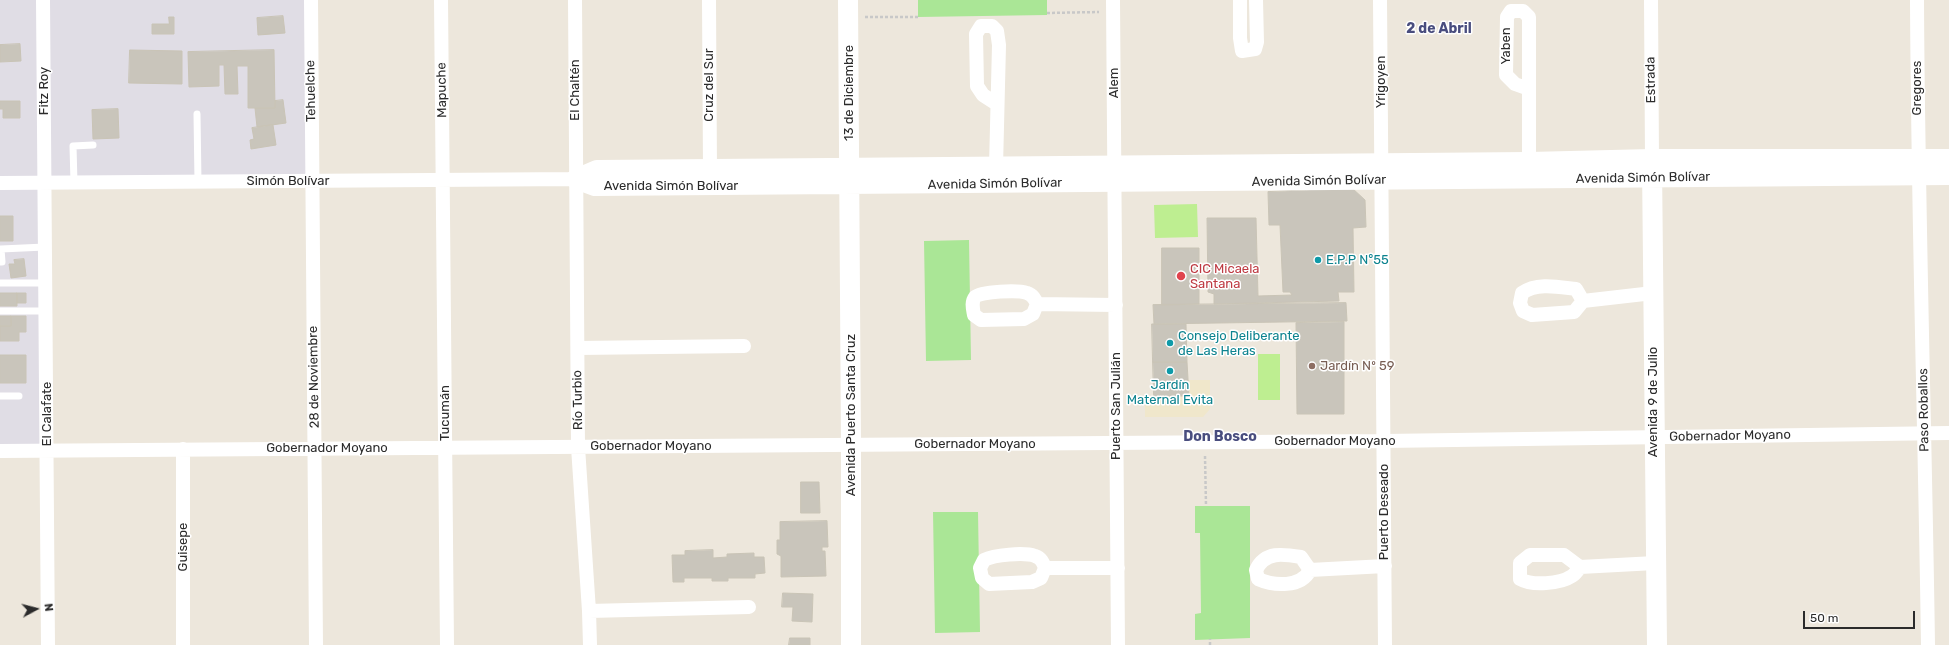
<!DOCTYPE html>
<meta charset="utf-8">
<style>
body{margin:0}
#map{position:relative;width:1949px;height:645px;overflow:hidden;background:#ede7dc;font-family:Rubik,sans-serif}
canvas{display:block}
.north{position:absolute;left:16px;top:589px;width:40px;height:40px;-webkit-text-stroke:3px #fff;paint-order:stroke;rotate:83deg;font-size:11px;font-weight:700;line-height:16px;text-align:center;color:#2b2b2b}
.north::after{content:'';display:block;margin:auto;width:14px;height:18px;background:#2b2b2b;clip-path:polygon(50% 0,100% 100%,50% 72%,0 100%)}
.scale{position:absolute;left:1803px;top:611px;width:112px;height:18px;box-sizing:border-box;border:2px solid #2b2b2b;border-top:0;padding-left:5px;font-size:12px;line-height:14px;white-space:nowrap;color:#2b2b2b;-webkit-text-stroke:3px #fff;paint-order:stroke}
</style>
<div id="map">
<canvas width="1949" height="645"></canvas>
<div class="north">N</div>
<div class="scale">50 m</div>
</div>
<script>
const c = document.querySelector('canvas').getContext('2d');
c.lineJoin = 'round';
function paint(path, color) { c.fillStyle = color; c.fill(path, 'evenodd'); }
function strokePath(path, color, width, dash) { c.strokeStyle = color; c.lineWidth = width; c.lineCap = dash ? 'butt' : 'round'; c.setLineDash(dash || []); c.stroke(path); }
function write(font, color, halo, rows, align = 'center') {
  c.font = font + ' Rubik,sans-serif'; c.lineWidth = 3; c.setLineDash([]); c.textBaseline = 'middle'; c.strokeStyle = halo; c.fillStyle = color; for (const [text, x, y, turn = 0] of rows) {
    c.save(); c.translate(x, y); c.rotate((+turn || 0) * Math.PI / 180); c.textAlign = isNaN(turn) ? turn : align; if (halo) c.strokeText(text, 0, 0); c.fillText(text, 0, 0); c.restore();
  }
}
const industrial = new Path2D(`
 M0,0H311L312,181L45,183L47,450L0,451Z`);
const education = new Path2D(`
 M1188,380H1210V409L1203,417H1145V397L1189,396Z`);
const green = new Path2D(`
 M918,0H1047V15L918,17Z
 M969,240L971,360L926,361L924,241Z
 M1195,506H1250V638L1195,640V614L1201,613L1200,533H1195Z
 M933,512H978L980,632L935,633Z`);
const pitch = new Path2D(`
 M1197,204L1198,237L1155,238L1154,205Z
 M1258,354H1280V400H1258Z`);
const building = new Path2D(`
 M283,16L285,33L258,35L257,18Z
 M169,17H174V34H152V24H169Z
 M20,44L21,61L0,62V45Z
 M130,50L182,51V84L129,83Z
 M274,50L275,108H248V66H237L238,94H225L224,65H219V86L189,87L188,52Z
 M283,100L286,123L257,127L255,108H275V101Z
 M0,101H20V118H3V109H0Z
 M118,109L119,138L93,139L92,110Z
 M273,125L276,145L251,149L250,140L254,139L252,128Z
 M1352,188L1365,200L1366,227L1353,228L1354,292H1338L1339,301L1214,304V294L1208,292L1207,218H1256L1258,296L1292,295L1290,292H1283L1280,225H1269L1268,192Z
 M0,216H13V241H0Z
 M1162,248H1199V304L1162,305Z
 M24,259L26,276L11,278L9,264H15L14,260Z
 M0,293H17V306H0Z
 M17,293H26V303H17Z
 M1346,303L1347,321L1154,324L1153,305Z
 M0,316H11V326H0Z
 M11,316H26V332H19V341H0V326H11Z
 M1344,322V414H1297L1296,323Z
 M1152,324H1186L1187,362H1153Z
 M0,355H26V383H0Z
 M1153,362H1187L1189,396H1154Z
 M801,482H819L820,513H801Z
 M827,521L828,547H822V551H825L826,576L781,577V556L777,554V540H780V522Z
 M713,550V558L727,557V554L754,553V557H764L765,573L755,574V578H728V581H712V578H684V582H673L672,555H685V551Z
 M783,593L813,594L812,622L792,621L793,607H782Z
 M790,638H810V645H789Z`);
const path = new Path2D(`
 M1047,13L1099,12
 M865,17H918
 M1205,456L1206,506
 M1210,645V639`);
const lane = new Path2D(`
 M197,114L198,182
 M74,183L73,146L93,145
 M0,262H2L1,249L45,247
 M0,283H46
 M0,311H46
 M0,396H19`);
const street = new Path2D(`
 M43,0L48,645
 M311,0L316,645
 M441,0L447,645
 M575,0L578,447L589,611L590,645
 M709,0L710,170
 M1113,0L1118,645
 M1240,0V38L1242,51L1255,49L1257,42L1256,0
 M1380,0L1385,645
 M1651,0L1652,159
 M1917,0C1918,215 1925,430 1928,645
 M1529,162V17L1523,11H1511L1507,17L1506,75L1515,84L1529,89
 M996,167L999,45L997,31L992,26H981L976,34L977,86L983,95L997,104
 M0,183L576,179
 M1583,301L1574,312L1532,315L1523,311L1520,303L1522,293C1537,282 1559,287 1576,289L1583,301L1653,293
 M1037,304L1033,314L1024,319L981,320L974,315C973,309 971,302 975,297C981,291 1019,290 1027,293C1033,295 1035,299 1037,304L1116,305
 M578,348L744,346
 M0,451L1384,441L1949,433
 M1580,567C1578,570 1575,574 1572,576C1560,584 1532,586 1520,579V563L1530,555H1564L1580,567L1655,563
 M1045,568L1041,578L1032,582L989,584L982,578L980,568L984,560C994,555 1024,552 1035,556C1041,558 1043,562 1045,568H1118
 M1310,570C1301,588 1274,586 1258,579L1256,570C1265,551 1283,554 1301,557L1310,570L1385,566
 M589,611L749,607
 M183,645V449`);
const secondary = new Path2D(`
 M848,0L851,445V645
 M1652,165L1657,645
 M576,179L597,170L1529,162L1652,159H1949
 M576,179L595,186L1949,175`);
const markers = [
 [1318,260,4,"#0f9aa8"],
 [1181,276,5,"#e0444e"],
 [1170,343,4,"#0f9aa8"],
 [1312,366,4,"#8d6e63"],
 [1170,371,4,"#0f9aa8"]
];
const streetNames = [
 ["Yaben",1506,46,-90],
 ["Estrada",1651,80,-91],
 ["Yrigoyen",1381,82,-90],
 ["Alem",1114,83,-90],
 ["Cruz del Sur",709,85,-90],
 ["Gregores",1917,88,-90],
 ["Mapuche",442,90,-91],
 ["El Chaltén",575,90,-90],
 ["Fitz Roy",44,91,-90],
 ["Tehuelche",311,91,-91],
 ["13 de Diciembre",849,93,-90],
 ["Avenida Simón Bolívar",1643,178,-1],
 ["Simón Bolívar",288,181],
 ["Avenida Simón Bolívar",1319,181,-1],
 ["Avenida Simón Bolívar",995,184,-1],
 ["Avenida Simón Bolívar",671,186],
 ["28 de Noviembre",314,377,-91],
 ["Río Turbio",578,400,-91],
 ["Avenida 9 de Julio",1653,402,-90],
 ["Puerto San Julián",1116,406,-90],
 ["Paso Roballos",1924,410,-91],
 ["Tucumán",445,413,-90],
 ["El Calafate",47,414,-90],
 ["Avenida Puerto Santa Cruz",851,415,-90],
 ["Gobernador Moyano",1730,436,-1],
 ["Gobernador Moyano",1335,441],
 ["Gobernador Moyano",975,444],
 ["Gobernador Moyano",651,446],
 ["Gobernador Moyano",327,448],
 ["Puerto Deseado",1384,512,-90],
 ["Guisepe",183,547,-90]
];
const cultureNames = [
 ["E.P.P N°55",1326,260],
 ["Consejo Deliberante",1178,336],
 ["de Las Heras",1178,351],
 ["Jardín",1170,385,"center"],
 ["Maternal Evita",1170,400,"center"]
];
const healthNames = [
 ["CIC Micaela",1190,269],
 ["Santana",1190,284]
];
const educationNames = [
 ["Jardín Nº 59",1320,366]
];
const neighbourhoodNames = [
 ["2 de Abril",1439,29],
 ["Don Bosco",1220,437]
];
paint(industrial, '#e0dde5');
paint(education, '#f0e7cb');
paint(green, '#aae696');
paint(pitch, '#beee91');
paint(building, '#c9c5bb');
strokePath(building, '#c9c4b6', 1);
strokePath(path, '#c8c8c8', 2.5, [3, 2]);
strokePath(lane, '#fff', 7);
strokePath(street, '#fff', 14);
strokePath(secondary, '#fff', 20);
for (const [x, y, r, color] of markers) { const dot = new Path2D(); dot.arc(x, y, r, 0, 2 * Math.PI); c.fillStyle = color; c.fill(dot); strokePath(dot, '#fff', 1.5); }
write('13px', '#2b2b2b', '#fff', streetNames);
write('13px', '#0d838f', '#fff', cultureNames, 'left');
write('13px', '#be3a42', '#fff', healthNames, 'left');
write('13px', '#785e54', '#fff', educationNames, 'left');
write('bold 14px', '#494d7e', '#fff', neighbourhoodNames);
</script>
